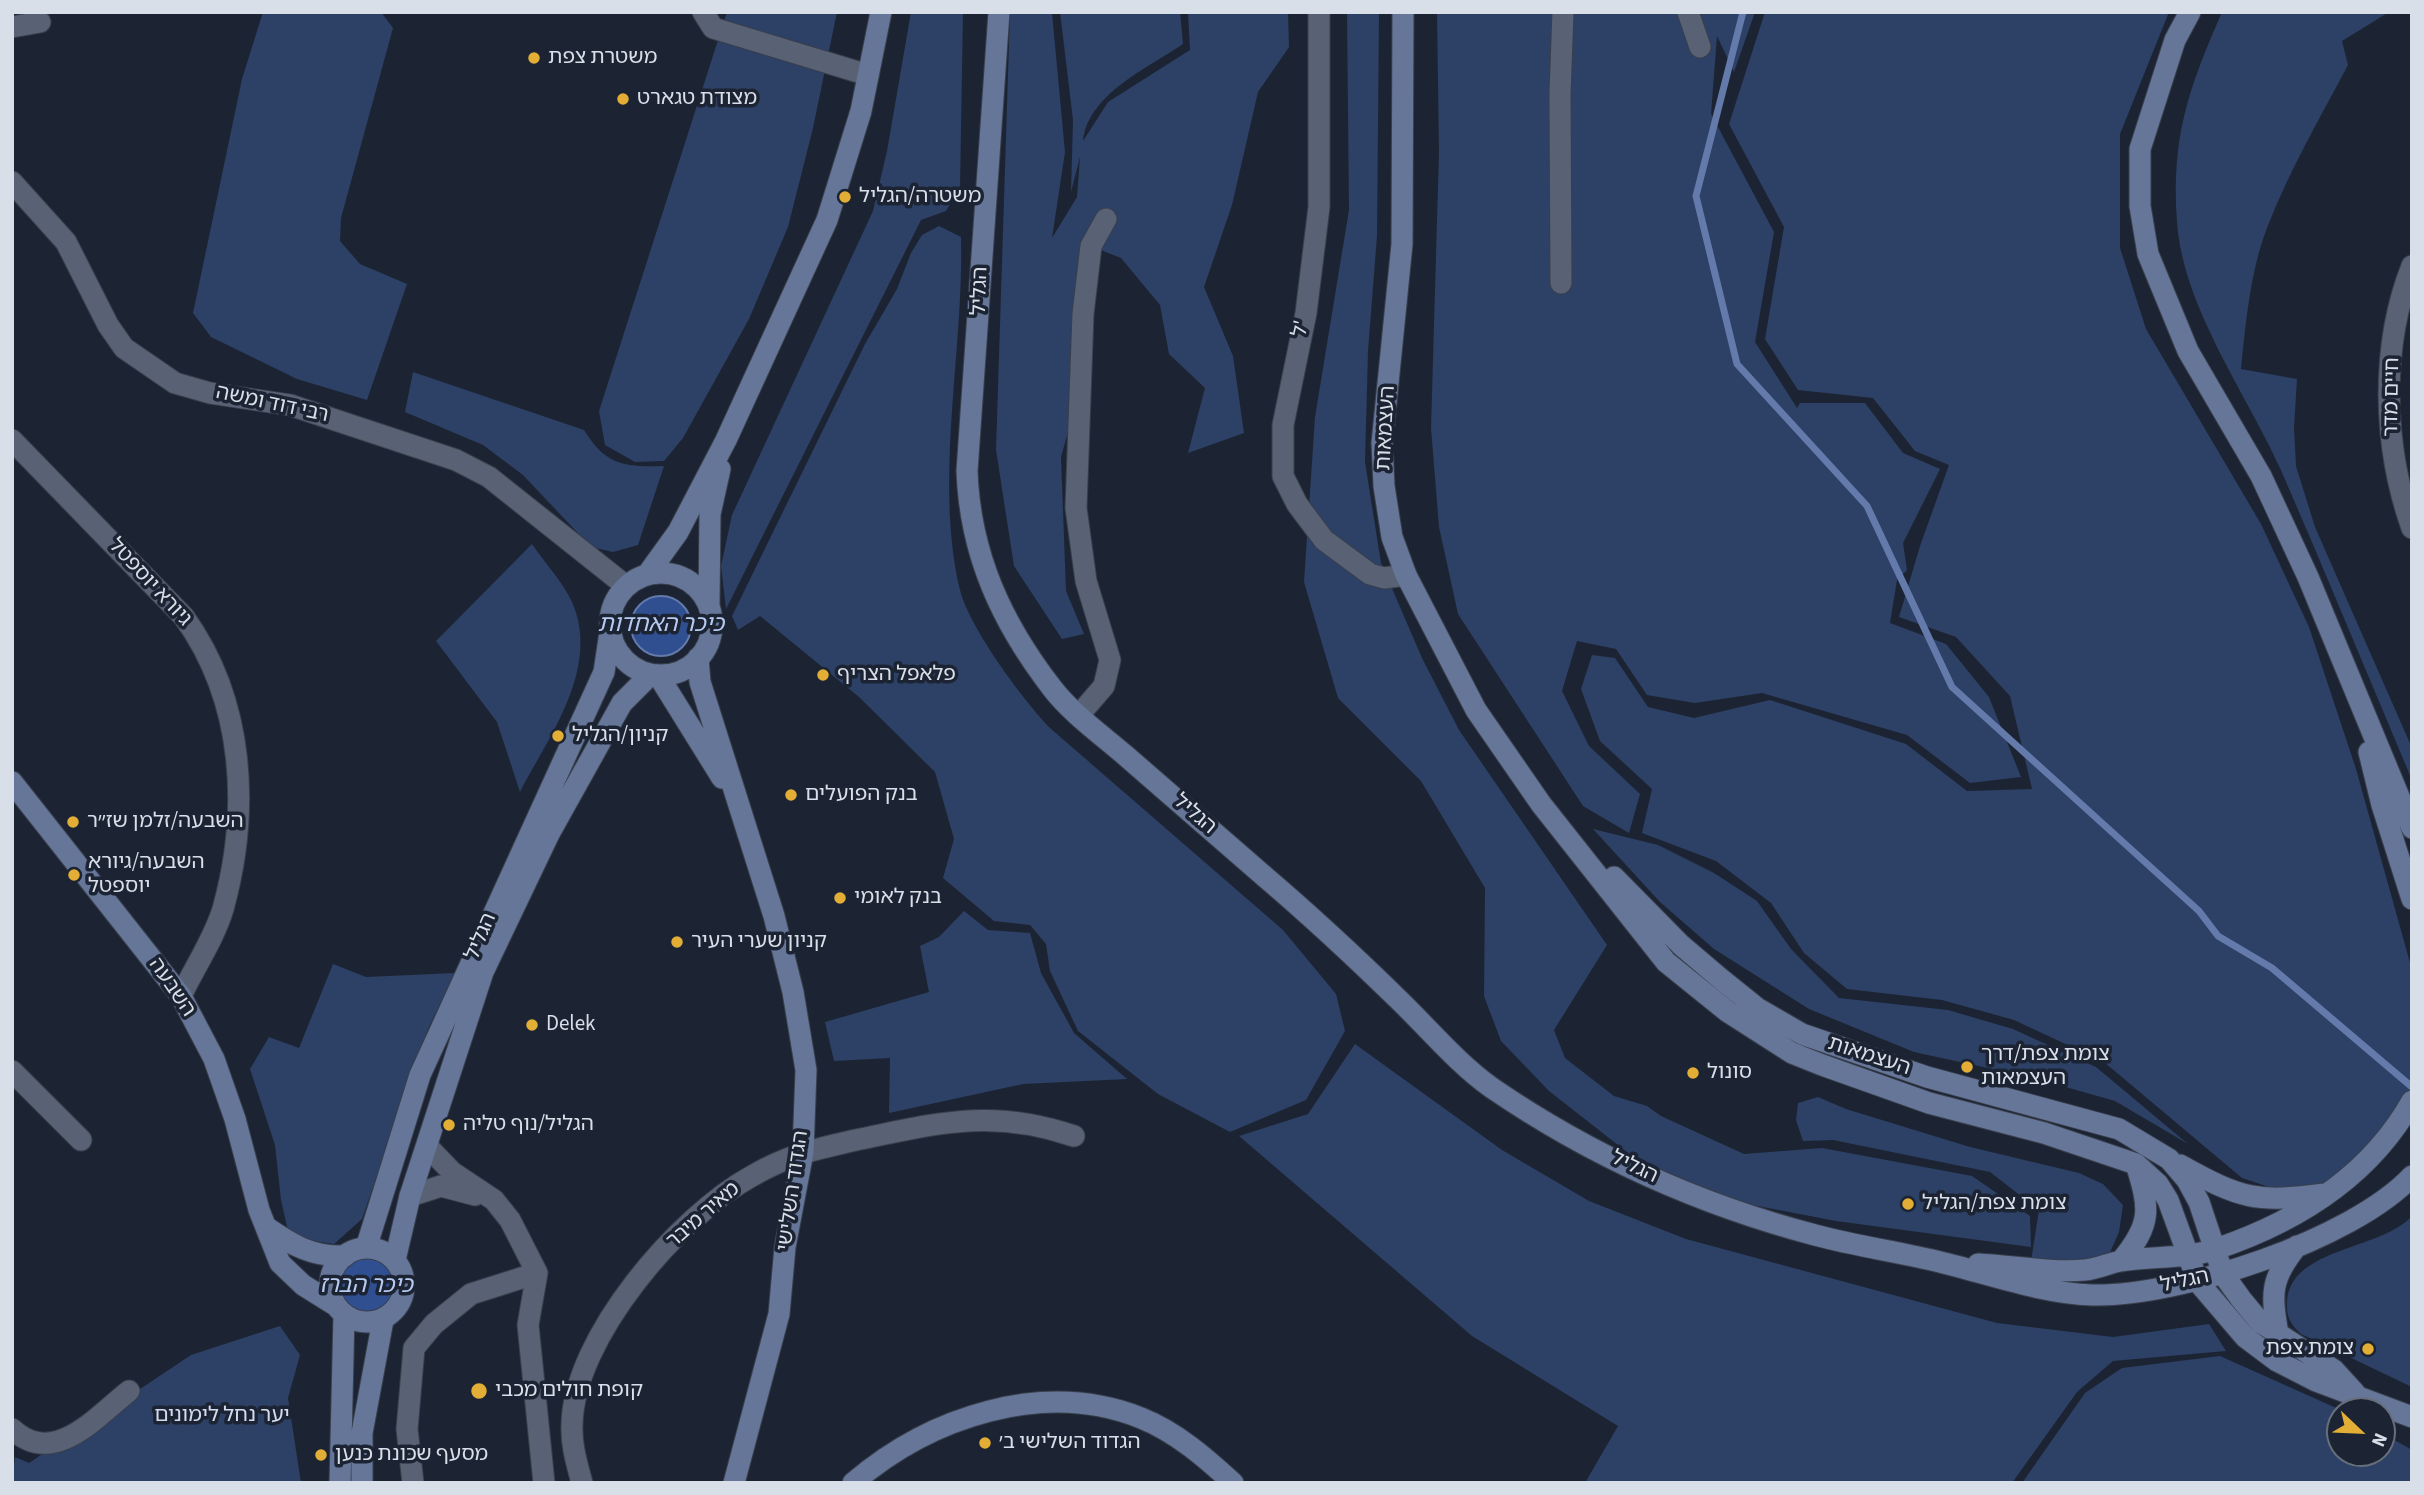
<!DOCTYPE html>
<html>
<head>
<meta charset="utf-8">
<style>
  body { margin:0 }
  #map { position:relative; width:2424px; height:1495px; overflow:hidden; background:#1c2433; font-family:"Source Sans 3",sans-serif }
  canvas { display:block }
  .frame { position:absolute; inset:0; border:14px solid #d9dfe9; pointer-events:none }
  .north { position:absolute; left:2326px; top:1397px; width:70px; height:70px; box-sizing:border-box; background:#1c2433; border:2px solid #686f7c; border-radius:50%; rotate:113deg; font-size:19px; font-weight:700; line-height:28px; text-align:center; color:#d9dfe9 }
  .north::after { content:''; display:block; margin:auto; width:24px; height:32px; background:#e3ae35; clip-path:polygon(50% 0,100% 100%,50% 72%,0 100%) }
</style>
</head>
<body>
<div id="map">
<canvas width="2424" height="1495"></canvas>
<div class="frame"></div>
<div class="north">N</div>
</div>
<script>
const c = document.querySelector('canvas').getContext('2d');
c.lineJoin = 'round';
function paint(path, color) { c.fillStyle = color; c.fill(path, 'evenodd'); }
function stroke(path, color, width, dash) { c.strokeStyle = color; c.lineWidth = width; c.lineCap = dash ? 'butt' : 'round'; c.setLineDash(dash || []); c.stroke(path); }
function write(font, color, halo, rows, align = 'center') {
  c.font = font + ' "Source Sans 3","Noto Sans Hebrew",sans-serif'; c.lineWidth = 7; c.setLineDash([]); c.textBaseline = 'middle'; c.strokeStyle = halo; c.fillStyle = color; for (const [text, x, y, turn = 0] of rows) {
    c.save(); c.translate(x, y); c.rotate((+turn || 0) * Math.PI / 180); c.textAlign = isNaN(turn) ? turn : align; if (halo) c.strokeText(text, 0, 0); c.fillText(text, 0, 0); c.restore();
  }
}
const green = new Path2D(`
  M263,12H381L393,28L341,218L340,241L360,264L407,284L367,400L297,379L211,337L193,313L242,79Z
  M727,12H837L813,128L788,227L749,319L683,438L664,461L635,462L605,445L599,411Z
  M911,12H963L960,188L946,211L921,220L726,609L721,566L732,515L873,211L887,151Z
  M1010,12L1052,13L1065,152L1052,238L1077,197L1080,157L1071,192L1073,120L1060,12H1180L1183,44C1148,68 1088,94 1083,141L1108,102L1190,50L1188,12H1288L1289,47L1258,92L1232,205L1204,287L1233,356L1244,433L1188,453L1205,388L1169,354L1160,305L1121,258L1098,249L1075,407L1061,457L1066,591L1084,634L1062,639L1014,566L996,450Z
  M1347,12H1379L1377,236L1368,351L1365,462L1381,563L1422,658L1459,730L1607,945L1554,1030L1565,1058L1614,1096L1647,1106L1661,1116L1744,1154L1822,1148L1972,1176L2030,1216L2031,1247L1836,1221L1742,1203L1637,1160L1549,1091L1501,1041L1484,996L1485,888L1421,781L1338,698L1304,582L1315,417L1349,210Z
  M1437,12H1755L1734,72L1717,36L1711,114L1774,232L1755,342L1797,408L1800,403H1865L1903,453L1940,469L1903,543L1907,570L1897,580L1890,623L1946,644L1989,697L2021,777L1970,783L1907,735L1762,693L1695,703L1647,695L1616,649L1577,641L1562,691L1589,746L1640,794L1629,833L1583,806L1458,614L1439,527L1431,428L1439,152Z
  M1765,12H2169L2120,134V248L2146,329L2261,524L2309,627L2356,769L2412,970V1081L2404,1108L2325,1187L2287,1193L2242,1178L2104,1062L2014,1020L1942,1000L1847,989L1804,953L1771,903L1716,861L1642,833L1652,789L1600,741L1581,689L1592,655L1615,658L1648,707L1694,718L1770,700L1906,744L1967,791L2032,789L2010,696L1956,637L1899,617L1920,546L1949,465L1915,451L1873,398L1798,390L1765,339L1784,227L1729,124Z
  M2222,12H2389L2342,41L2348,65C2320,118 2289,171 2267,228C2250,273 2246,321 2241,369L2297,379L2294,428L2296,466L2315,527L2412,748V780C2368,676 2325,571 2280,468C2246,393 2182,305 2177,221C2171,136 2189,88 2222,12Z
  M939,226L961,237C964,352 934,478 960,590C969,627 1023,700 1050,728L1283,930L1336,994L1345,1031L1306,1100L1230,1132L1158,1094L1078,1031L1050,971L1046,944L1030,925L994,921L943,878L954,839L935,772L859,697L760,616L738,630L732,616L865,344L897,289L911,253L922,235Z
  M413,372L584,430C606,466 625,467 664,466L638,545L613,552L591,547L523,475L483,445L405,412Z
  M532,544C544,562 563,582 572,602C601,668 549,736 520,792L497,722L436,641Z
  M1593,829L1658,845L1714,873L1757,901L1791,949L1839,998L1948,1010L2013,1029L2096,1067L2188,1144L2115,1101L2034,1078L1914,1052L1809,1009L1714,949L1660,902Z
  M964,911L988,930L1030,933L1041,973L1074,1033L1127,1079L1023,1084L889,1113L890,1058L834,1061L825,1022L929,992L920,946L939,937Z
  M333,964L366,977L455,973L428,1029L362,1219L334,1244L314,1241L288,1231L281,1200L275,1145L250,1069L269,1037L299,1048Z
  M1355,1044L1502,1150L1589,1201L1686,1239L1997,1323L2113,1337L2209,1324L2226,1351L2113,1361L2077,1392L2012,1483H1585L1618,1426L1472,1336L1239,1136L1308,1114Z
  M1818,1097L1846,1109L1970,1147L2079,1173L2103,1184L2123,1205L2119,1232L2108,1257L2072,1266L2031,1261L2039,1210L1990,1172L1833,1140L1803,1141L1796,1120L1798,1103Z
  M2412,1216V1387L2301,1334C2290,1324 2286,1316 2287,1301C2292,1247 2379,1251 2412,1216Z
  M280,1326L300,1355L288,1398L301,1483H12L15,1457L29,1463L191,1355Z
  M2220,1356L2343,1411H2340V1453H2382V1433L2412,1450V1483H2022L2085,1393L2122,1368Z`);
const water = new Path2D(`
  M631 626a30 30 0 1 1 60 0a30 30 0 1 1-60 0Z
  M336 1287a30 30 0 1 1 60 0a30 30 0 1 1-60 0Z`);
const stream = new Path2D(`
  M1743,12L1696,196L1737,364L1867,506L1952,687L2199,911L2218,936L2272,968L2412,1087`);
const street = new Path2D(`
  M703,12L713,28L868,75
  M1319,12V207L1306,313L1283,425V476L1297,504L1324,540L1370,574L1384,578L1406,575
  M1688,12L1700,47
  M12,27L40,22
  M12,182L66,242L108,325L124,348L175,383L210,393L290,405L456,460L489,477L626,586
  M2412,266C2380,347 2383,446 2412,528
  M1561,283L1560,94L1563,12
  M12,440L184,617C245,702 250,811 223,909C214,939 194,968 181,996
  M1079,715L1104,686L1110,660L1086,581L1076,508L1083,314L1091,246L1106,219
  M12,1071L81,1140
  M427,1146L452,1172L494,1200L510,1220L537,1273L528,1325L544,1483
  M410,1196L441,1186L475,1195
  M12,1429C54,1468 96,1417 129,1391
  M413,1483L407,1429L414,1348L434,1324L471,1294L537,1273
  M582,1483C577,1464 571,1445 572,1425C573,1338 679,1216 752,1176C788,1155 817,1149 856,1140C938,1123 992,1108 1074,1136`);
const secondary = new Path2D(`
  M999,12L967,471C970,555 1002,623 1052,688C1072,714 1102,735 1126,756C1172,796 1218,836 1264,876C1311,916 1355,957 1399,1000C1429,1029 1458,1064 1492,1088C1590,1155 1701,1205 1815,1235C1856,1246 1899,1252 1940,1262C1990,1274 2040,1293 2092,1295C2179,1297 2352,1240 2412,1176
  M1403,12L1402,244L1382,443L1384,486L1392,537L1406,575L1476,710L1541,804L1666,962L1728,1012L1792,1053L1822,1065L1929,1103L2044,1133L2136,1164L2158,1184L2168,1200L2198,1282L2245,1337L2277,1361L2316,1381L2412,1417
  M2190,12L2175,40L2140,149V206L2148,254L2188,351L2261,476L2308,577L2412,828
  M610 624a51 51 0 1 1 102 0a51 51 0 1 1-102 0Z
  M647,575L678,532L726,440L827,220L861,111L881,12
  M709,604L710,514L720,469
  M698,658L700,682L774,916L793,992L806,1070L803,1152L785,1247L779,1314L734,1483
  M658,675L722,778
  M2369,752L2382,805L2412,899
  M12,782L181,996L214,1059L235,1119L259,1210L280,1263L303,1285L335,1305
  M1614,877L1681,945L1721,979L1757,1008L1802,1034L1927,1077L2119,1129L2169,1159L2187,1180L2199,1202L2223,1274L2241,1299L2260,1322L2334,1370L2355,1393
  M2180,1165C2241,1199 2256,1203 2325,1194
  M266,1227C292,1245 312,1257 345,1256
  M330 1285a37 37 0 1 1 74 0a37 37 0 1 1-74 0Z
  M366,1248L420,1075L604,672L610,632
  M395,1260L410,1196L483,972L549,834L622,703L651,674
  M2121,1261C2152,1224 2150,1209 2136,1164
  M1978,1264C2013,1266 2051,1273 2085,1270C2097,1269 2109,1263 2121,1261C2153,1256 2186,1259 2216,1249C2296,1222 2370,1176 2412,1101
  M2278,1334C2271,1294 2270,1279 2297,1246
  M340,1483L344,1315
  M362,1483V1433L383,1320
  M853,1483C930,1417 1043,1379 1141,1418C1176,1432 1206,1458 1233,1483`);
const markers = [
  [534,58,7,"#e3ae35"],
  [623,99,7,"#e3ae35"],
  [845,197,7,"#e3ae35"],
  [823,675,7,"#e3ae35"],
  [558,736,7,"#e3ae35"],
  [791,795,7,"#e3ae35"],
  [73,822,7,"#e3ae35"],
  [74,875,7,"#e3ae35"],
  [840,898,7,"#e3ae35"],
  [677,942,7,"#e3ae35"],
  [532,1025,7,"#e3ae35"],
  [1967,1067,7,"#e3ae35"],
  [1693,1073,7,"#e3ae35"],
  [449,1125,7,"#e3ae35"],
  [1908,1204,7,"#e3ae35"],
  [2368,1349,7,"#e3ae35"],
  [479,1391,9,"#e3ae35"],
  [985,1443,7,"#e3ae35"],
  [321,1455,7,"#e3ae35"]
];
const poiNames = [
  ["משטרת צפת",548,58],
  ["מצודת טגארט",637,99],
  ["משטרה/הגליל",859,197],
  ["פלאפל הצריף",837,675],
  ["קניון/הגליל",572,736],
  ["בנק הפועלים",805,795],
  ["השבעה/זלמן שז״ר",87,822],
  ["השבעה/גיורא",88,863],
  ["יוספטל",88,887],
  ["בנק לאומי",854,898],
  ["קניון שערי העיר",691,942],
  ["Delek",546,1025],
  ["צומת צפת/דרך",1981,1055],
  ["העצמאות",1981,1079],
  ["סונול",1707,1073],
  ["הגליל/נוף טליה",463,1125],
  ["צומת צפת/הגליל",1922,1204],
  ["צומת צפת",2354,1349,"right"],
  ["קופת חולים מכבי",495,1391],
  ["הגדוד השלישי ב׳",999,1443],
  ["מסעף שכונת כנען",335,1455]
];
const streetNames = [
  ["הגליל",981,291,-88],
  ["ל'",1302,329,-77],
  ["חיים מדר",2393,397,-89],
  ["רבי דוד ומשה",272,405,12],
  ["העצמאות",1387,428,-87],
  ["גיורא יוספטל",149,583,47],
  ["הגליל",1194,815,41],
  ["הגליל",482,937,-67],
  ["השבעה",171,988,56],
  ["העצמאות",1869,1057,18],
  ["הגליל",1634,1168,25],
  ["הגדוד השלישי",794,1191,-82],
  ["מאיר מיבר",704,1216,-41],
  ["הגליל",2185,1282,-12]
];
const parkNames = [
  ["יער נחל לימונים",222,1416]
];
const waterNames = [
  ["כיכר האחדות",661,626],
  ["כיכר הברז",366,1287]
];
paint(green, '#2d4065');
paint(water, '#304f90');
stroke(water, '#637aab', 2);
stroke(stream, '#637aab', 7);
stroke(street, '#393f4c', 23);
stroke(secondary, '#393f4c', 23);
stroke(street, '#596274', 21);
stroke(secondary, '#657699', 21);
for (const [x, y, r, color] of markers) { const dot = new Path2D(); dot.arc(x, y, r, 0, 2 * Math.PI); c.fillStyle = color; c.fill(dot); stroke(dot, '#1c2433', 2.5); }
write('21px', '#d9dfe9', '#1c2433', poiNames, 'left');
write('21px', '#d9dfe9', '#1c2433', streetNames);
write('21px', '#d2dcef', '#1c2433', parkNames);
write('italic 23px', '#b7cbf1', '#1c2433', waterNames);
</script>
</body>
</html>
